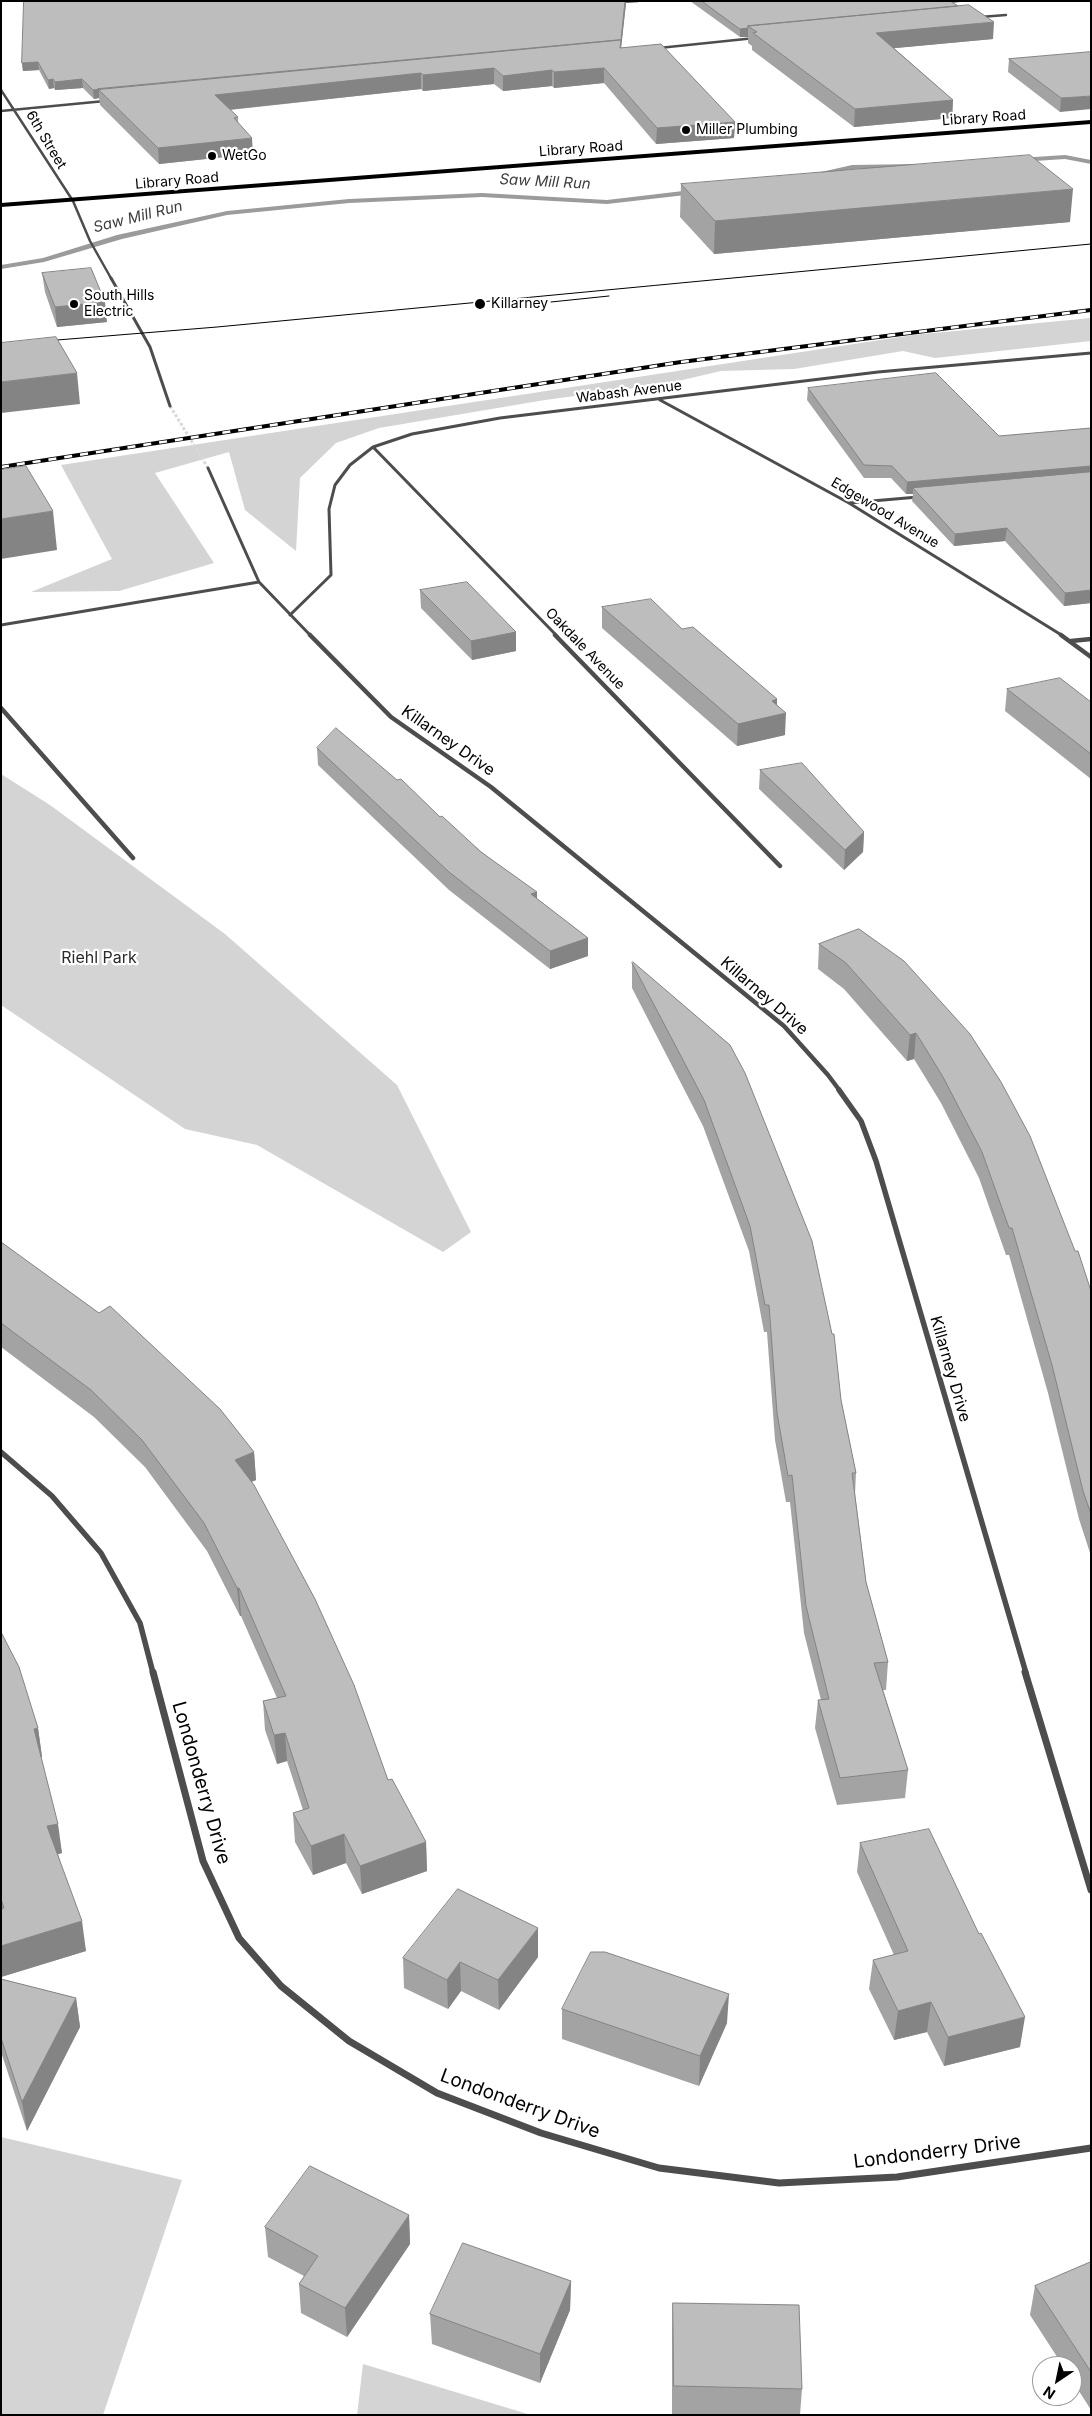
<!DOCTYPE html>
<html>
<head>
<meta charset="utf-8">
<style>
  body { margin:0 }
  #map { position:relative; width:1092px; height:2416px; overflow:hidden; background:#fff; font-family:Inter,sans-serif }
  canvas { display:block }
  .frame { position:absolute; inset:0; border:2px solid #000; pointer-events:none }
  .north { position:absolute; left:1032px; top:2356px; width:50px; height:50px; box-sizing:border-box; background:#fff; border:1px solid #999; border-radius:50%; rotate:214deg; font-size:14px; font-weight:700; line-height:20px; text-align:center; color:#000 }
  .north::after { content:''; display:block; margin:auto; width:18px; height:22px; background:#000; clip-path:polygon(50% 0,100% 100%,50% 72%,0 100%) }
</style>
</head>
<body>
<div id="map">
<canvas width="1092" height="2416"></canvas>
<div class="frame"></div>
<div class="north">N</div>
</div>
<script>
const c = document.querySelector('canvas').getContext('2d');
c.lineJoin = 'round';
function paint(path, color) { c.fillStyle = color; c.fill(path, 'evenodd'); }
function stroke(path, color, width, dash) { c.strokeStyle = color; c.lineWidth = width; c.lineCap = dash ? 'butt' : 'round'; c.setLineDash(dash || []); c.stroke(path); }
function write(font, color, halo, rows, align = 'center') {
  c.font = font + ' Inter,sans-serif'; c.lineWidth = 4.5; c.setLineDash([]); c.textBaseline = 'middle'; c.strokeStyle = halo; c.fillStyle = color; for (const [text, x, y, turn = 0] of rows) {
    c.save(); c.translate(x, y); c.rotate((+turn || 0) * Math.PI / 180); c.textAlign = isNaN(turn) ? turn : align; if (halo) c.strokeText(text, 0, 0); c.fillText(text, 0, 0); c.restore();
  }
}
const green = new Path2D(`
  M1091,318V341L935,358L903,351L794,369L721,371L665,384L545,400L379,428L336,443L300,478L296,551L245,510L229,452L155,473L214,563L119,591L31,592L112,559L61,465L913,335Z
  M1,774L50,805L225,934L397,1085L471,1232L443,1252L257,1145L185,1129L1,1005Z
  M1,2137L182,2180L103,2415H1Z
  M363,2364L531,2415H357Z`);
const stream = new Path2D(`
  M1065,155L1091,160V164L1065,159L1019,162L1015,160L1019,158Z
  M915,164L919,166L918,168L852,169L812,177L808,175L852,165Z
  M700,189H703V193L607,204L482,197L349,203L227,215L122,239L44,262L1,269V265L43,258L117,235L227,211L349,199L482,193L607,200Z`);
const streetTunnel = new Path2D(`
  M170,406L208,468`);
const streetFar4 = new Path2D(`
  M620,2L638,1
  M980,17L1006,15
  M659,48L755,38
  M1,90L73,201L90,241L112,280
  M1,111L105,101`);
const streetFar3 = new Path2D(`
  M111,278L150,347L170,406
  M660,400L849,503L1063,636
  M373,447L557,636
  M208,468L259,582L311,636
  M849,503L918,497
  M290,615L331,575L329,509L335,485L350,465L373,447L412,434L500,418L878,372L1091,353
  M1,625L259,582`);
const streetFar2 = new Path2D(`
  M310,635L391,717L491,787L784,1026L828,1075L840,1091
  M555,635L780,866
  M1061,635L1091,657
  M1071,641L1091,639
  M1,708L133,858`);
const streetFar1 = new Path2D(`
  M839,1090L861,1121L876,1161L1026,1673
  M1,1452L52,1496L101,1553L140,1623L153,1673`);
const street = new Path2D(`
  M153,1672L203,1861L239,1938L281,1986L349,2041L437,2093L541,2133L659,2168L779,2183L897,2177L1091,2148
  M1025,1672L1091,1890`);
const primary = new Path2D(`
  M1091,120V124L1,207V203Z`);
const tram = new Path2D(`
  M551,302L609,296
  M45,341L217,327L1091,244`);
const rail = new Path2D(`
  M1,467L681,362L1091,310`);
const wall = new Path2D(`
  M24,1H626L621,47L735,122L734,138L656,144L604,83L554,88L552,86L503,91L494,84L423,91L421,89L230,110L238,117V122L253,154L159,164L100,105L99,98L94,99L83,88L55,90L54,88L49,89L39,70L23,71L22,63Z
  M690,1H967L953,3L993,39L894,48L953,100L952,118L854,127L752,50V46L748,43V37H740Z
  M1091,52L1060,112L1008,72L1009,59Z
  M681,184L1070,222L714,254L680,217Z
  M42,273L107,322L57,327L45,292Z
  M808,388L999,436L1091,428V603L1064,606L1005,541L954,546L912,501L913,494H906L891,478H864L807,400Z
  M420,590L516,632V651L472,660L421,608Z
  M602,607L777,699V705L785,735L737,746L602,628Z
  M1007,689L1091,702V779L1005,711Z
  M317,748L397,780L537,899L588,938V956L550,969L449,890L318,765Z
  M760,770L864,832L863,852L844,870L759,789Z
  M859,929L1091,1291V1556L1079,1519L1048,1393L1009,1255H1006L979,1178L941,1103L914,1059L907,1061L844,989L818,969L819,944Z
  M632,963L730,1045L841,1400L856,1473L855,1494L866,1582L888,1662L886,1690H883L908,1770L905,1798L837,1805L815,1728L818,1700H821L804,1633L790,1502H786L775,1440L767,1332H764L749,1251L703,1126L632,988Z
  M1,1242L254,1452L256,1480L251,1482L388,1780L426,1842L427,1871L362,1894L346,1863L313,1875L295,1842L293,1813L303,1810L287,1761L277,1764L265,1730L263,1701L277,1698L241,1616H240L207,1551L145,1467L94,1417L1,1347Z
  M1,1632L38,1728L42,1757H41L62,1853L58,1854L86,1951L1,1977Z
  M860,1843L1020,2047L944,2066L927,2032L894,2040L869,1989L873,1960L894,1955L857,1872Z
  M538,1957L499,2010L461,1991L448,2009L404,1988L403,1958Z
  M1,1979L76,1998L80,2027L27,2131L1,2052Z
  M562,2009L727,2023L699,2086L562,2039Z
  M409,2215L410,2244L347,2337L301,2313L299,2284L304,2276L268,2257L265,2227Z
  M1091,2262V2410L1072,2380V2366H1063L1030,2315L1035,2286Z
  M571,2281L570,2310L540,2383L432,2344L430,2314Z
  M673,2303L802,2389L800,2415H672V2332Z`);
const shadedWall = new Path2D(`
  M625,1L626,4L621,49H620Z
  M942,1H967L942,4Z
  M994,22L993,39L875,50L876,33Z
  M748,28V37H740V29Z
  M38,62L39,70L23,71L22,63Z
  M494,68V84L423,91V75Z
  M604,68V83L554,88V72Z
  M552,70V86L503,91V76Z
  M421,73V89L216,111L215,95Z
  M53,79L54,88L49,89L48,80Z
  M82,79L83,88L55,90V82Z
  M93,90H99V98L94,99Z
  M1091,96V109L1060,112L1061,98Z
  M953,100L952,118L854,127L855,109Z
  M735,122L734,138L656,144L657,128Z
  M252,138L253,154L159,164L158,148Z
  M1073,189L1070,222L714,254L715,221Z
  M105,302L107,322L57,327L55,307Z
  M77,373L80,404L1,413V382Z
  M1091,466V478L913,488V494H906L907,482Z
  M53,511L57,550L1,559V519Z
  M1007,528L1005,541L954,546L955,534Z
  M1091,590V603L1064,606L1065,593Z
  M516,632V651L472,660L471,641Z
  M777,699V715L786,713L785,735L737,746L738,724L772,701Z
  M864,832L863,852L844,870L845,850Z
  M537,892V909L531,894Z
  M588,938V956L550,969V951Z
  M916,1033L914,1059L907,1061L910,1035Z
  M254,1452L256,1480L237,1488L235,1460Z
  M237,1588H239L241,1616H240Z
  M38,1728L42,1757L39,1758L34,1729Z
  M285,1733L287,1761L277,1764L274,1735Z
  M58,1824L62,1853L52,1856L47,1826Z
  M344,1834L346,1863L313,1875L311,1846Z
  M426,1842L427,1871L362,1894L360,1866Z
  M82,1921L86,1951L1,1977V1946Z
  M538,1928V1957L499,2010L498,1980Z
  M460,1962L461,1991L448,2009L447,1980Z
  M729,1994L727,2023L699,2086L700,2056Z
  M76,1998L80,2027L27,2131L22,2102Z
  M931,2002L927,2032L894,2040L898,2011Z
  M1025,2017L1020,2047L944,2066L948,2037Z
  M409,2215L410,2244L347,2337L345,2308Z
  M571,2281L570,2310L540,2383V2354Z`);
const building = new Path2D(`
  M24,1H625L621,40L93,90L82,79L55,82L53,79L48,80L38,62L22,63Z
  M702,1H950L958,6L748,26V28L740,29Z
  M969,5L994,22L876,33L953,100L855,109L753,33L757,32L748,26Z
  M621,40L620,48L661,44L735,122L657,128L604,68L554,72L552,70L503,76L494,68L423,75L421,73L215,95L238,117L234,118L252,138L158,148L98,89Z
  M1091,52V96L1061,98L1009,59Z
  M1030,155L1073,189L715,221L681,184Z
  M91,268L105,302L55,307L42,273Z
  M56,337L77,373L1,382V343Z
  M936,373L999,436L1091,428V466L907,482L892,466L864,465L808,388Z
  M26,466L53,511L1,519V470Z
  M1091,472V590L1065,593L1007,528L955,534L913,488Z
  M467,582L516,632L471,641L420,590Z
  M651,599L682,629L693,627L777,699L772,701L786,713L738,724L602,607Z
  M1060,678L1091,702V754L1007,689Z
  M336,728L397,780L401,779L440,817L442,816L481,852L537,892L531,894L588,938L550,951L449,872L317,748Z
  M802,763L864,832L845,850L760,770Z
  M859,929L904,961L970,1034L1001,1082L1030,1136L1075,1251H1078L1091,1291V1514L1083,1491L1052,1365L1012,1228H1009L982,1152L943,1077L916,1033L910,1035L846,963L819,944Z
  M633,962L730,1045L745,1073L812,1241L832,1334H834L841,1400L856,1473H852L866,1582L888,1662L874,1663L908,1770L840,1778L818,1700L829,1699L806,1606L792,1475L788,1476L777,1413L769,1305H765L750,1226L704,1100L632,963Z
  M1,1242L99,1313L110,1306L220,1409L254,1452L235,1460L254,1485L315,1599L354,1685L388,1780L392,1779L426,1842L360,1866L344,1834L311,1846L293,1813L309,1808L285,1733L274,1735L263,1701L286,1696L239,1588H237L204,1523L142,1440L91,1390L1,1323Z
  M1,1632L19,1667L38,1728L34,1729L58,1824L47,1826L82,1921L1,1946V1909L4,1908L1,1899Z
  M929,1829L979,1934L981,1933L1025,2017L948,2037L931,2002L898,2011L873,1960L908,1951L860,1843Z
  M458,1889L538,1928L498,1980L460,1962L447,1980L403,1958Z
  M591,1952H605L729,1994L700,2056L562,2009Z
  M1,1979L76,1998L22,2102L1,2038Z
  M310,2166L409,2215L345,2308L299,2284L318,2256L265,2227Z
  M463,2243L571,2281L540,2354L430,2314Z
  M1091,2262V2372L1035,2286Z
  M673,2303L799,2305L802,2389L674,2386Z`);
const markers = [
  [686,130,5,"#000"],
  [212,156,5,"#000"],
  [74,304,5,"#000"],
  [480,304,6,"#000"]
];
const farStreetnames = [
  ["Library Road",984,118,-4],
  ["6th Street",46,140,59],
  ["Library Road",581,149,-4],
  ["Library Road",177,181,-5],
  ["Wabash Avenue",629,392,-7],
  ["Edgewood Avenue",885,513,31],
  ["Oakdale Avenue",585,649,46]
];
const farPoinames = [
  ["Miller Plumbing",696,130],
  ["WetGo",222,156],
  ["South Hills",84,296],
  ["Electric",84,312],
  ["Killarney",491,304]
];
const farWaternames = [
  ["Saw Mill Run",545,182,3],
  ["Saw Mill Run",138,217,-14]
];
const streetNames = [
  ["Killarney Drive",448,741,35],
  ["Killarney Drive",764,996,41],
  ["Killarney Drive",950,1369,74]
];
const parkNames = [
  ["Riehl Park",99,958]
];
const nearStreetnames = [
  ["Londonderry Drive",201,1783,74],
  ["Londonderry Drive",520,2104,20],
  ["Londonderry Drive",937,2152,-7]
];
paint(green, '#d4d4d4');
paint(stream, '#9b9b9b');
stroke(streetTunnel, '#d9d9d9', 3, [3, 2]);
stroke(streetFar4, '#4d4d4d', 2.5);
stroke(streetFar3, '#4d4d4d', 3);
stroke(streetFar2, '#4d4d4d', 4.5);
stroke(streetFar1, '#4d4d4d', 5.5);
stroke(street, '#4d4d4d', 7);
paint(primary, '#000');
stroke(tram, '#000', 1);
stroke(rail, '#000', 4);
stroke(rail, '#fff', 2.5, [8]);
paint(wall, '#a3a3a3');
paint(shadedWall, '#848484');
paint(building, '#bdbdbd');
stroke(building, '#848484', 1);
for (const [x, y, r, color] of markers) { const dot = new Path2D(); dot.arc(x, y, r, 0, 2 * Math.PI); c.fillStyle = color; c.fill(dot); stroke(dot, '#fff', 2); }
write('14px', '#000', '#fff', farStreetnames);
write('14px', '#000', '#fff', farPoinames, 'left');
write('italic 15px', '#3c3c3c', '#fff', farWaternames);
write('16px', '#000', '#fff', streetNames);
write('16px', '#2b2b2b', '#fff', parkNames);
write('19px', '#000', '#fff', nearStreetnames);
</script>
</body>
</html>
